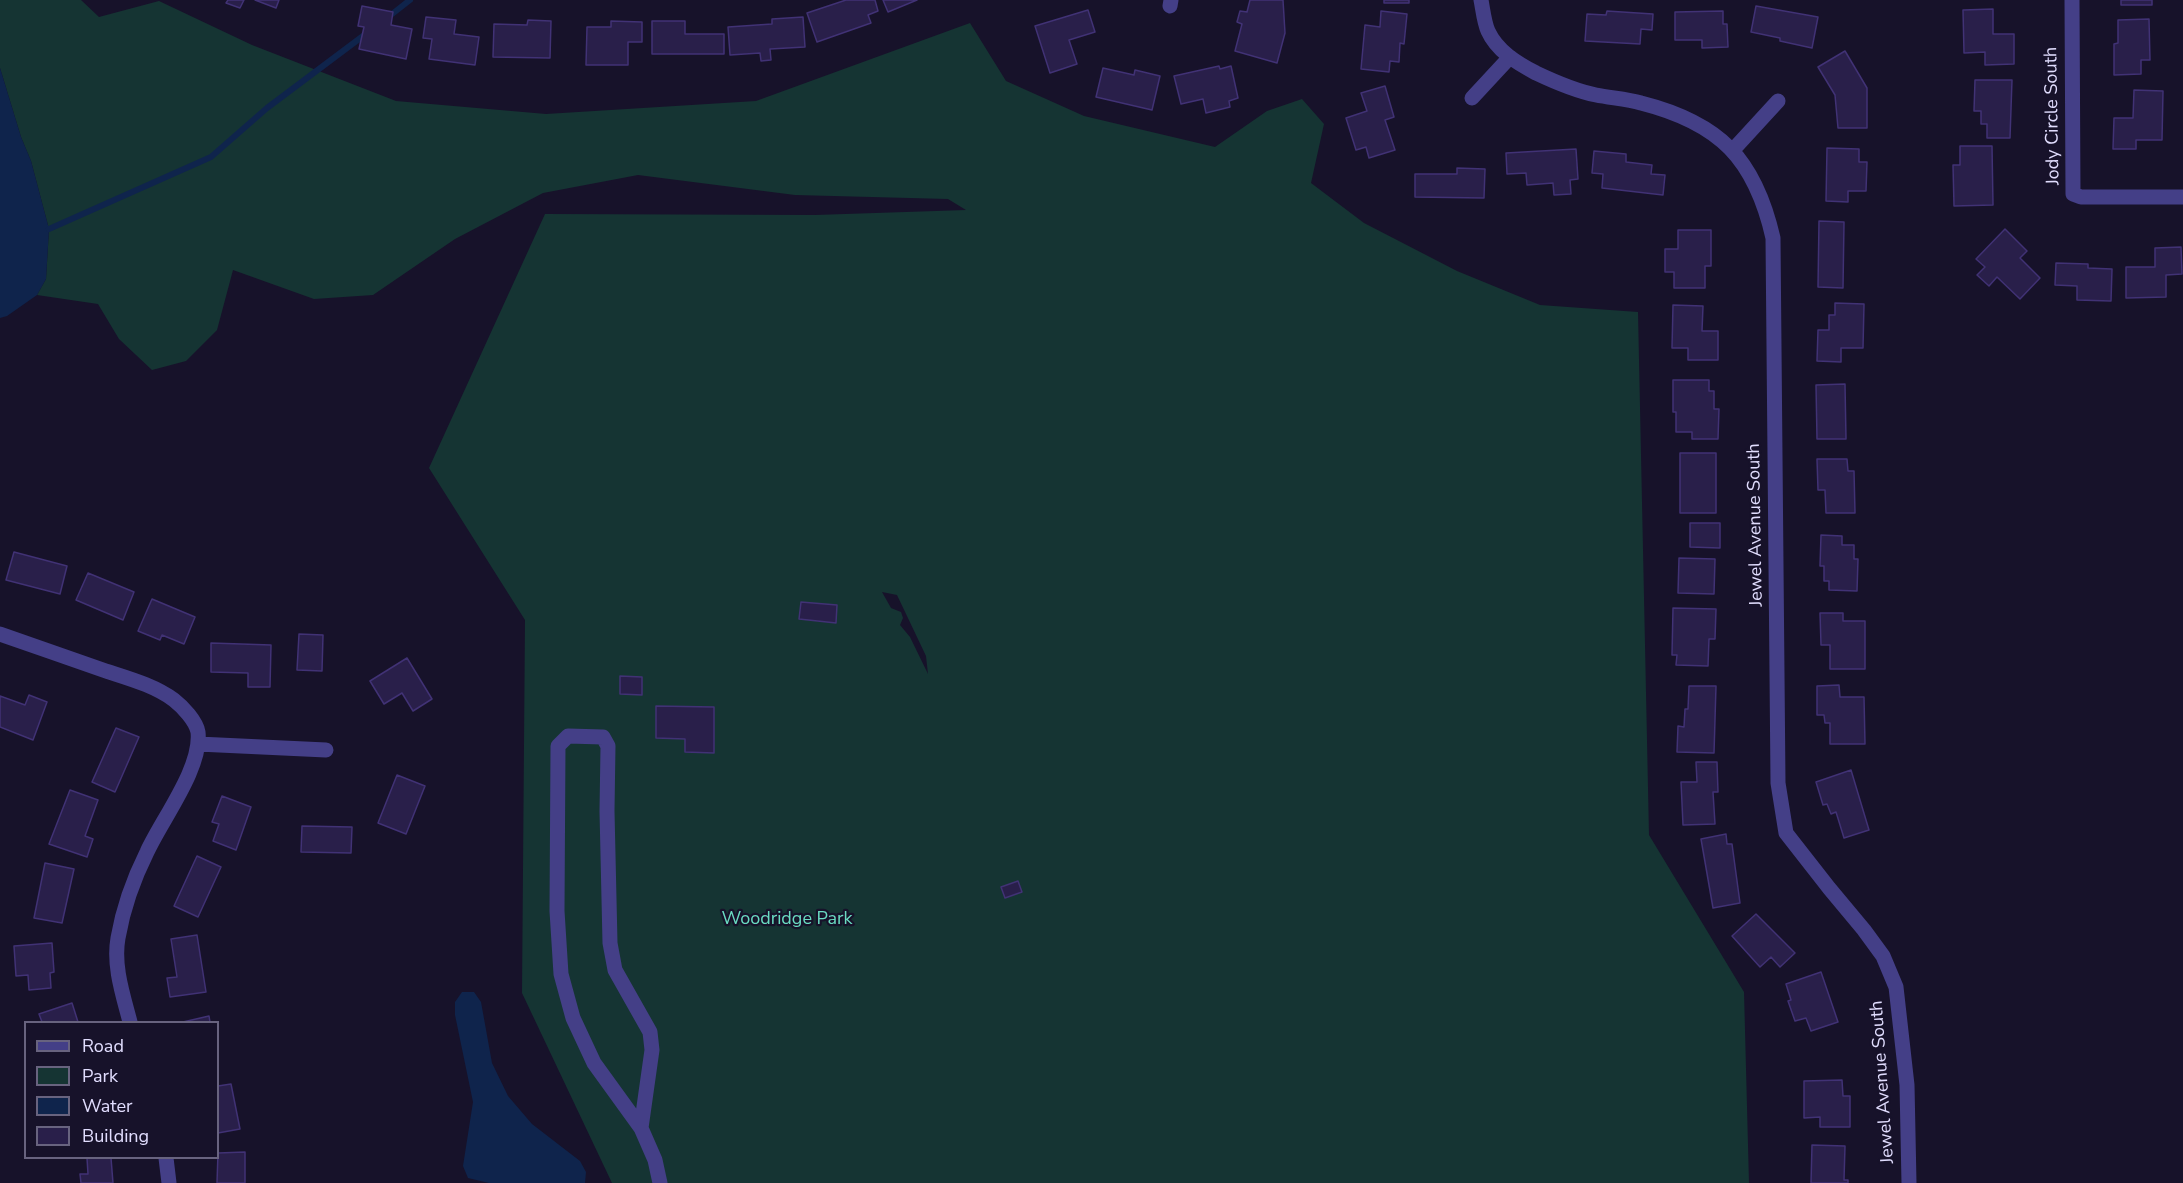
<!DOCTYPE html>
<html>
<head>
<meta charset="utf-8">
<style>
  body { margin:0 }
  #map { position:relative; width:2183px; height:1183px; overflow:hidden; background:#17122a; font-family:"Nunito Sans",sans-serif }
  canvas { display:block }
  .legend { position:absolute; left:24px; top:1021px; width:195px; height:138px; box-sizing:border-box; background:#17122a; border:2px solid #68637f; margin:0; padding:8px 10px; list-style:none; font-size:18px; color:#e1ddfe }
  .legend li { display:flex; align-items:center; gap:12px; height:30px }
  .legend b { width:30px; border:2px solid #68637f }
</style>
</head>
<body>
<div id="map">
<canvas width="2183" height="1183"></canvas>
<ul class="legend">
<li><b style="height:8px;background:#443f87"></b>Road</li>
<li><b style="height:16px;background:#153433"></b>Park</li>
<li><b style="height:16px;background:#0f244c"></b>Water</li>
<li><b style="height:16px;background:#291f4a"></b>Building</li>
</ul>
</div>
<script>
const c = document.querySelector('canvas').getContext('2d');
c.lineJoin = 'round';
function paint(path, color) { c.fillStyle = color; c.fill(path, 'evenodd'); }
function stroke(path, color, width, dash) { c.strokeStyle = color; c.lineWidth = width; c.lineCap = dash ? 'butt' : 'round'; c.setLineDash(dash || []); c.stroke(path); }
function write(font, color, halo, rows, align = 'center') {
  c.font = font + ' "Nunito Sans",sans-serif'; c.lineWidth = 4.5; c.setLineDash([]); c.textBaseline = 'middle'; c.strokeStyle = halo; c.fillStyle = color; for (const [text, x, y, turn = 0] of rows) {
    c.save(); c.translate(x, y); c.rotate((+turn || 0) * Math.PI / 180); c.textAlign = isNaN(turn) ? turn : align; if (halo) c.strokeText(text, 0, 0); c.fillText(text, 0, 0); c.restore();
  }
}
const green = new Path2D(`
  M0,0H81L99,17L159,1L252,45L396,101L546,114L756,101L970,23L1006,81L1084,116L1215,147L1267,111L1302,99L1324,124L1311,183L1364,223L1457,271L1540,305L1638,312L1649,835L1744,992L1749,1183H612L522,993L525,620L429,468L545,214L815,215L966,210L948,199L795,195L638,175L543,193L455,239L373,295L314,299L233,270L217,330L186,361L152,370L119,339L98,304L37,295L46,279L49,229L31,161L21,137L0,68ZM882,592L897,595L926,656L928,674L910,637L900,625L903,618L901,612L891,608Z`);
const water = new Path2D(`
  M0,68L21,137L31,161L49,229L46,279L37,295L7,316L0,318Z
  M462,992H474L481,1002L492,1063L508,1096L532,1124L580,1161L586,1172L585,1183H489L468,1178L463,1166L473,1102L455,1015V1002Z`);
const stream = new Path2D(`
  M387,18L410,0
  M49,229L211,157L267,108L367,33`);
const building = new Path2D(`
  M228,0H244L240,8L226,3Z
  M255,0H279L276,8Z
  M846,0H875L878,11L868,15L871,23L817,42L807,13Z
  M883,0H917L888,12Z
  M1250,0H1283L1285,33L1277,63L1235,51L1242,24L1237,22L1240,11L1247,12Z
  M1384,0H1409V3H1384Z
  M2121,0H2152V5H2121Z
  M362,6L393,12L391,25L412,29L406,59L359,49L364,27L358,26Z
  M1756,6L1818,17L1812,48L1780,41V38L1751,32Z
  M1993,9V34H2014V64L1985,65V52L1964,53L1963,10Z
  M1088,10L1095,32L1069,40L1077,64L1050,73L1035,26Z
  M1381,11L1407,14L1404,44L1400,43L1399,62L1390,61L1389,72L1361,69L1365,25L1380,27Z
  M1607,11L1653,14L1652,30L1641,29L1640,44L1585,41L1587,14L1606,15Z
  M1723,11V24H1727L1728,47L1702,48V40H1675V12Z
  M426,17L456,20L454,34L479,37L475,65L429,59L432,39L423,38Z
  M803,17L805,47L770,49L771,60L761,61L760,53L730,55L728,27L772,24V19Z
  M2149,19L2150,60H2141V74L2114,75V44L2118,43V20Z
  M528,20L551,21L550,58L493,57L494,24L527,25Z
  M611,21L642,22V42H628V65H586L587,27H611Z
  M652,21H685V34H724V54H652Z
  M1845,51L1867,88V128H1838L1835,95L1818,67Z
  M1219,66L1220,69L1231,66L1238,98L1229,101L1230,107L1206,113L1203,99L1181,104L1174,76Z
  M1103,68L1134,75L1135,70L1160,76L1152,110L1096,97Z
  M1975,80H2012L2010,138H1987V124H1981V111H1974Z
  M1385,86L1394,117L1385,120L1395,150L1369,158L1366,147L1356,150L1346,118L1367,111L1361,93Z
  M2134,90L2163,91L2162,140H2136V149H2113L2114,118H2133Z
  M1960,146H1992L1993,205L1954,206L1953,165H1960Z
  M1827,148L1859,149V162H1867L1866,191H1848V202L1826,201Z
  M1576,149L1578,179L1570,180L1571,194L1554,195L1553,183L1527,185L1526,173L1507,174L1506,153Z
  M1594,151L1626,154V162L1652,165L1651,174L1665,175L1663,195L1602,188L1603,174L1592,173Z
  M1457,168L1485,169L1484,198L1415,197V174H1457Z
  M1819,221L1844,222L1843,288L1818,287Z
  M2005,229L2027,251L2020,258L2040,278L2020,299L1997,277L1989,286L1977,275L1985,267L1976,259Z
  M1678,230H1711V266H1705V288H1674V272H1665V249H1678Z
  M2181,247L2182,274L2166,275V297L2126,298V267H2155V248Z
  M2056,263L2088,264V268L2112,269L2111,301L2077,300V286L2055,285Z
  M1835,303L1864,304L1863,348H1841V362L1817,361L1818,330H1829V315H1835Z
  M1673,305L1703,306L1702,331H1718V360H1688V348H1672Z
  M1673,380H1709V391H1714V409H1719L1718,439H1692V432H1676V412H1673Z
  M1845,384L1846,439H1817L1816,385Z
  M1680,453H1716V513H1680Z
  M1817,459H1847L1848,471H1854L1855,513H1826L1825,490H1818Z
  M1690,523H1720V548L1690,547Z
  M1821,535L1842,536V545H1854V559H1858L1857,591L1829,590V581H1824V566H1820Z
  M14,552L67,566L60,594L6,580Z
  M1679,558L1715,559L1714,594L1678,593Z
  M88,573L134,592L123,620L76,600Z
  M152,599L195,617L184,644L162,635L160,640L138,631Z
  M801,602L837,605L836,623L799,619Z
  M1673,608L1716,609L1715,639H1709L1708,666L1676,665L1677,655H1672Z
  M1820,613H1843V621H1865V669H1830V645H1821Z
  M299,634L323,635L322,671L297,670Z
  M211,643L271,645L270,687H248V673L211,672Z
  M407,658L432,699L413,711L402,693L384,704L370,681Z
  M620,676L642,677V695L620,694Z
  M1839,685L1840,697H1864L1865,744H1830V723H1825L1824,715H1817V686Z
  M1689,686H1716L1714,753L1677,752L1678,726L1684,727L1685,709H1688Z
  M29,695L47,702L33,740L0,727V696L25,705Z
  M656,706L714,707V753L685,752V739L656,738Z
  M116,728L139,737L115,792L92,782Z
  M1696,762H1717L1718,792H1713L1715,824L1683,825L1681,782H1697Z
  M1851,770L1869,830L1844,838L1836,812L1831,814L1827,804L1823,805L1816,782Z
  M397,775L425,786L406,834L378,823Z
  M70,790L98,800L85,836L93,839L87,857L49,844Z
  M222,796L251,807L236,850L213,841L219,824L212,822Z
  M302,826L352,827L351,853L301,852Z
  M1726,834L1727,844H1732L1740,903L1713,908L1701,839Z
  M197,856L221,867L198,917L174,906Z
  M45,863L74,869L62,923L34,918Z
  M1018,881L1022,892L1005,898L1001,887Z
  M1756,914L1795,953L1780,967L1771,957L1760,967L1732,936Z
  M197,935L206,992L170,997L167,978L177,977L171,939Z
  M52,943L54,972L50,973L51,988L29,990L28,975L16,976L14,946Z
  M1821,972L1838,1022L1811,1031L1806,1018L1795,1021L1788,1001L1791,1000L1786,984Z
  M72,1003L78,1022H42L39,1014Z
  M209,1016L210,1022H183Z
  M1842,1080L1843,1096H1850V1127H1820V1117L1804,1118V1081Z
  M231,1084L240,1129L218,1133V1086Z
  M1812,1145L1845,1146L1844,1180H1848V1183H1811Z
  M245,1152V1183H217L218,1153Z
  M87,1158H111L113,1183H81L80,1174H88Z`);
const minor = new Path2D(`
  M1481,0C1483,10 1484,22 1488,31C1497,51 1517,63 1536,73C1555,82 1576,91 1596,95C1611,98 1627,99 1641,103C1720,123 1755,159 1773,238L1778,783L1786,833L1829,888L1864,930L1883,956L1896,987L1907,1085L1909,1183
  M2072,0L2073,194L2081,197H2183
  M1170,6L1171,0
  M1472,98L1510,57
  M1733,150L1778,101
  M0,634C34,646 69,658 103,670C127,678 154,685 174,700C183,707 196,721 198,732C202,768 162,819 147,852C134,878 123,909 118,938C113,966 123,995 130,1022
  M198,744L326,750
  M641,1128L652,1050L650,1032L615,970L610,943L607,811L608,746L603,737L568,736L558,746L557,911L561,974L573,1018L594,1063L641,1128L655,1160L660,1183
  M166,1158L169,1183`);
const streetNames = [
  ["Jody Circle South",2053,116,-91],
  ["Jewel Avenue South",1756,525,-91],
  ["Jewel Avenue South",1883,1082,-94]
];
const parkNames = [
  ["Woodridge Park",787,920]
];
paint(green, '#153433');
paint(water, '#0f244c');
stroke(stream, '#0f244c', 6);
paint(building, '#291f4a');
stroke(building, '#413275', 1.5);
stroke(minor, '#443f87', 15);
write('18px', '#e1ddfe', '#17122a', streetNames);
write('18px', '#6adcc2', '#17122a', parkNames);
</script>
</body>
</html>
